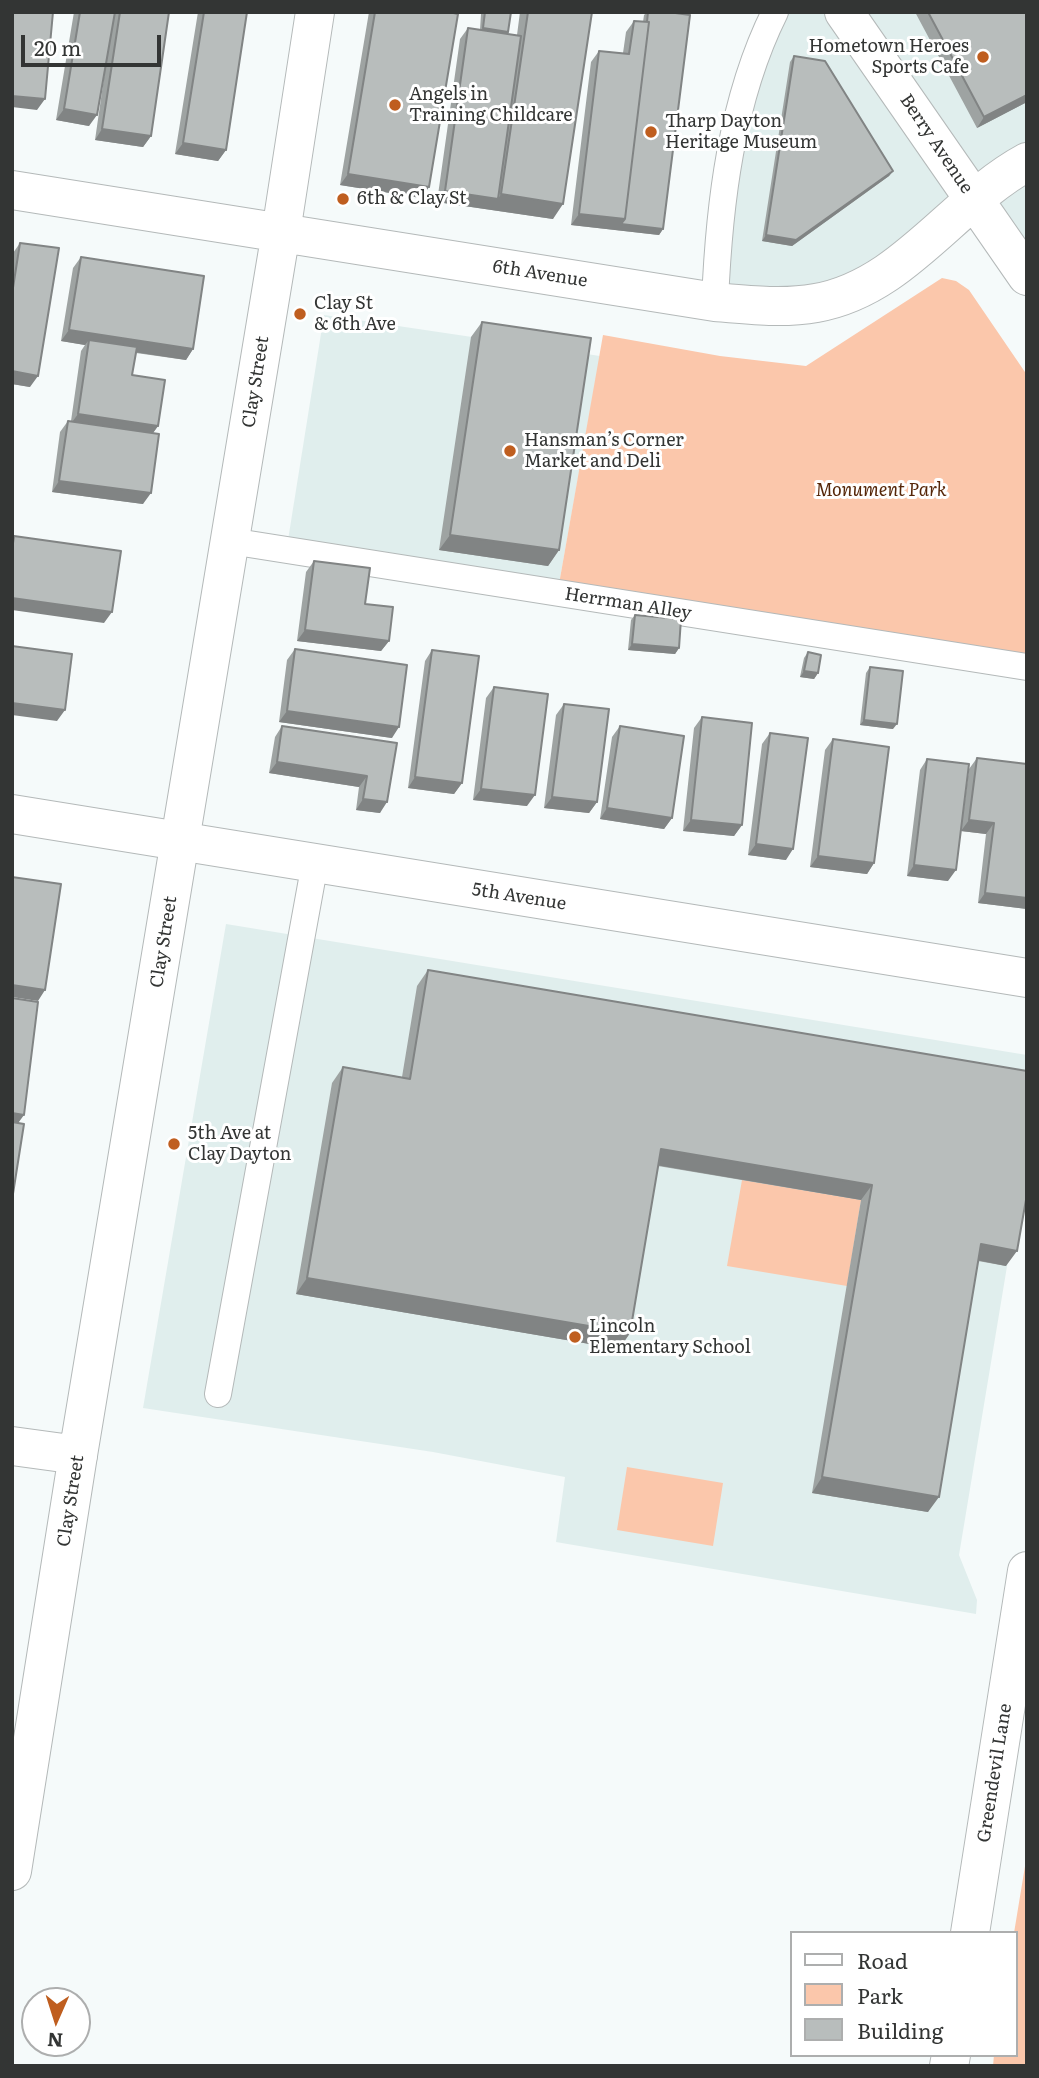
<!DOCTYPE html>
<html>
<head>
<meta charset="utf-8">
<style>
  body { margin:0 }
  #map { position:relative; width:1039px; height:2078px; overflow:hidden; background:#f5fafa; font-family:Literata,serif }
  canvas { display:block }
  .frame { position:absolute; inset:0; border:14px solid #333534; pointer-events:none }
  .legend { position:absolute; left:790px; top:1931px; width:228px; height:126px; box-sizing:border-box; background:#fff; border:2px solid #adaeae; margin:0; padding:9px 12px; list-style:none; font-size:21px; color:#333534 }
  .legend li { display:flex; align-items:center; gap:14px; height:35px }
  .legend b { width:35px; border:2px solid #adaeae }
  .north { position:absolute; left:21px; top:1987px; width:70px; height:70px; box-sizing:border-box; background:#fff; border:2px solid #adaeae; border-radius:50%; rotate:183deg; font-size:19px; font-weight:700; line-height:28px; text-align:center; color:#333534 }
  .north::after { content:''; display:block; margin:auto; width:24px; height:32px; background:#bf5e1f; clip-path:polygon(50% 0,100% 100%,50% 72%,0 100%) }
  .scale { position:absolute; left:21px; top:35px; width:140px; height:32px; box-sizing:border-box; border:4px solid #333534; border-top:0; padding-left:9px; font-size:21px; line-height:24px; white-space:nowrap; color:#333534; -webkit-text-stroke:5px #fff; paint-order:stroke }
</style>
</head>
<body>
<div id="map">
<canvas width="1039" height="2078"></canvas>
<div class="frame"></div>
<ul class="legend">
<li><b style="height:9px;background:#fff"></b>Road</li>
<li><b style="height:19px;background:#fbc7ab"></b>Park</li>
<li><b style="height:19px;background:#b8bdbc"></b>Building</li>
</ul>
<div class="north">N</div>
<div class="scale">20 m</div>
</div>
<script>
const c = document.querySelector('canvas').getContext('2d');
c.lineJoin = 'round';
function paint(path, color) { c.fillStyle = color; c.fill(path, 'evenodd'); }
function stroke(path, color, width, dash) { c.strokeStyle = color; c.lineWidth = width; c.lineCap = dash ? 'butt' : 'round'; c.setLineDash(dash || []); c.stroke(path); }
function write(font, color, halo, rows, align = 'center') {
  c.font = font + ' Literata,serif'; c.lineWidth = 6; c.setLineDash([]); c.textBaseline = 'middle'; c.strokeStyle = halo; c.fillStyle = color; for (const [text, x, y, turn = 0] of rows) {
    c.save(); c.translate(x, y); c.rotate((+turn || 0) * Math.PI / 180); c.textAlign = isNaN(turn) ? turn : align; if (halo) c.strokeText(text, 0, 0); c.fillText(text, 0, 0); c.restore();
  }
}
const built = new Path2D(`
  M775,12H1027V276L972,198L882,277L715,302L718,232Z
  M324,315L600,356L559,584L288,540Z
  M226,924L1027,1055V1146L959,1555L977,1600L976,1614L556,1542L565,1477L433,1452L143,1408Z`);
const green = new Path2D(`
  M942,278L956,281L969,290L1027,375V662L559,584L603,335L720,356L806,366Z
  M742,1180L861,1200L847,1286L727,1266Z
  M627,1467L723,1483L713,1546L617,1530Z
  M1027,1854V2066H993L994,2055H1016L1014,1933Z`);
const lane = new Path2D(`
  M715,302C719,205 731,100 775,12
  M230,541L1027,667
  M218,1394L315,863`);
const street = new Path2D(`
  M844,12L973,198
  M281,232L315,12
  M12,814L1027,978
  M12,1871L78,1455
  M970,1933L1027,1571
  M949,2066L951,2055`);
const secondary = new Path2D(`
  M12,190L715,302C748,305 783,309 816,303C903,288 953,202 1027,162
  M973,198L1027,276
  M12,1446L78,1455L281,232`);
const wall = new Path2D(`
  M74,12H169L151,136L143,147L95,140L107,57L89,126L56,120Z
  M198,12H247L226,150L218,161L175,154Z
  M369,12H449L429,187L421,198L340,185Z
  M483,12H511L508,32L506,34L517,35L520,12H592L553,219L437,202L460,39L468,28L480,30L481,14Z
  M647,12H668L663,229L659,235L571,225L591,62L599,51L623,53L626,32L634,21L643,22L644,15Z
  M915,12H1027V102L977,128Z
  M794,56L893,171L889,176L792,246L762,241L790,62Z
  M20,243L30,387L12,384V256L13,253Z
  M81,257L193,349L186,360L136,353L132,375L158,426L153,433L143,504L52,492L60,432L68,421H71L81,351L85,345L61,341L73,268Z
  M482,322L559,550L548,566L439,550L471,337Z
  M314,561L365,604L389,641L381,651L297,641L306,572Z
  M635,615L679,648L675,654L628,650L631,620Z
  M295,649L392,738L279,722L287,660Z
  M432,650L462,783L454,794L408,788L425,661Z
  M808,652L818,673L814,679L800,677L804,658Z
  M870,667L893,729L860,725L866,673Z
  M494,687L527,806L473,800L486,698Z
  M564,704L597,802L589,813L544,808L556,715Z
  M702,717L742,825L734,836L683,831L694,728Z
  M282,726L397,743L380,813L356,810L359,787L269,773L275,737Z
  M620,726L672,818L664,829L600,819L612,737Z
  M770,733L786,860L748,855L762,744Z
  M833,739L874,863L867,874L810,867L825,750Z
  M977,758L1027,764V909L978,903L986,834L961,831L969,769Z
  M927,759L948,881L907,876L920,770Z
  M428,970L1027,1071L1006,1266L978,1261L928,1512L812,1493L861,1200L658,1166L630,1333L619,1349L296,1294L332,1083L343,1067L402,1077L417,986Z`);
const shadedWall = new Path2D(`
  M483,28L508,32L504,38L479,34Z
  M1027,95V102L977,128L984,117Z
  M12,96L45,99L37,110L12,107Z
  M64,109L97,115L89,126L56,120Z
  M102,129L151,136L143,147L95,140Z
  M183,143L226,150L218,161L175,154Z
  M893,171L889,176L792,246L762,241L766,235Z
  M348,174L429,187L421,198L340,185Z
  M445,191L498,199L501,194L563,204L553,219L437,202Z
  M579,214L625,219L663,229L659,235L571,225Z
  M69,330L193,349L186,360L88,345L89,340L85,345L61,341Z
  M12,371L38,376L30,387L12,384Z
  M78,414L158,426L150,437L70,425Z
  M59,481L151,493L143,504L52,492Z
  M450,535L559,550L548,566L439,550Z
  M12,598L112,612L104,623L12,610Z
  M305,630L389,641L381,651L297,641Z
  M632,644L679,648L675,654L628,650Z
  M804,671L818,673L814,679L800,677Z
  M12,703L65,710L57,721L12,715Z
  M287,711L399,727L392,738L279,722Z
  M864,720L897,724L893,729L860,725Z
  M277,762L367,776L359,787L269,773Z
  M415,777L462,783L454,794L408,788Z
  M481,789L535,795L527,806L473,800Z
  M552,797L597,802L589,813L544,808Z
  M363,799L387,802L380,813L356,810Z
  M607,808L672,818L664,829L600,819Z
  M691,820L742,825L734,836L683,831Z
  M969,820L994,823L986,834L961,831Z
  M756,844L793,849L786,860L748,855Z
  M818,856L874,863L867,874L810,867Z
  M914,865L956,870L948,881L907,876Z
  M985,893L1027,898V909L978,903Z
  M12,985L45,990L38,1001L12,997Z
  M12,1113L24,1115L16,1126L12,1125Z
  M661,1149L872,1185L861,1200L650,1164Z
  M981,1244L1017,1251L1006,1266L971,1259Z
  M307,1278L630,1333L619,1349L296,1294Z
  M822,1477L939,1497L928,1512L812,1493Z`);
const building = new Path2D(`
  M12,12H53L45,99L12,96Z
  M80,12H115L97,115L64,109Z
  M120,12H169L151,136L102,129Z
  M204,12H247L226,150L183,143Z
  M375,12H449L458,14L429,187L348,174Z
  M485,12H511L508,32L483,28Z
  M528,12H592L563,204L501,194Z
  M648,12H668L690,15L663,229L621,224L625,219L649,22H647Z
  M928,12H1027V95L984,117Z
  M634,21L649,22L625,219L579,214L599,51L629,54Z
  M468,28L521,36L498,199L445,191Z
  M794,56L825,61L893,171L796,240L766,235Z
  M20,243L59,248L38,376L12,371V294Z
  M81,257L204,276L193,349L69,330Z
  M482,322L591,338L559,550L450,535Z
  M89,340L137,347L132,375L165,380L158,426L78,414Z
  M68,421L159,434L151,493L59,481Z
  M14,536L121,551L112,612L12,598V550Z
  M314,561L370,568L365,604L393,607L389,641L305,630Z
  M635,615L681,619L679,648L632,644Z
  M12,646L72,654L65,710L12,703Z
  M295,649L407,665L399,727L287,711Z
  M432,650L479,656L462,783L415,777Z
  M808,652L821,655L818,673L804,671Z
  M870,667L903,671L897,724L864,720Z
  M494,687L548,694L535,795L481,789Z
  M564,704L609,709L597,802L552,797Z
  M702,717L752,723L742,825L691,820Z
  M282,726L397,743L387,802L363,799L367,776L277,762Z
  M620,726L684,736L672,818L607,808Z
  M770,733L808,738L793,849L756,844Z
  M833,739L889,747L874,863L818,856Z
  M977,758L1027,764V898L985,893L994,823L969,820Z
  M927,759L969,764L956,870L914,865Z
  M12,877L61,884L45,990L12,985Z
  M428,970L1027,1071V1194L1017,1251L981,1244L939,1497L822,1477L872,1185L661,1149L630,1333L307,1278L343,1067L410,1079Z
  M12,998L38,1002L24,1115L12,1113Z
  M12,1122L24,1124L12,1200Z`);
const markers = [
  [983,57,7,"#bf5e1f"],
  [395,105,7,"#bf5e1f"],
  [651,132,7,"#bf5e1f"],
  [343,199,7,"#bf5e1f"],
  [300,314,7,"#bf5e1f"],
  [510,451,7,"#bf5e1f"],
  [174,1144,7,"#bf5e1f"],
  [575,1337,7,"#bf5e1f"]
];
const poiNames = [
  ["Hometown Heroes",969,47,"right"],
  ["Sports Cafe",969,68,"right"],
  ["Angels in",409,95],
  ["Training Childcare",409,116],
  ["Tharp Dayton",665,122],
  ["Heritage Museum",665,143],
  ["6th & Clay St",357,199],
  ["Clay St",314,304],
  ["& 6th Ave",314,325],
  ["Hansman’s Corner",524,441],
  ["Market and Deli",524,462],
  ["5th Ave at",188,1134],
  ["Clay Dayton",188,1155],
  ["Lincoln",589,1327],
  ["Elementary School",589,1348]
];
const streetNames = [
  ["Berry Avenue",936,144,56],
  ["6th Avenue",540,274,9],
  ["Clay Street",256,382,-81],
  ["Herrman Alley",628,604,9],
  ["5th Avenue",519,897,9],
  ["Clay Street",164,942,-81],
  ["Clay Street",71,1501,-81],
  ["Greendevil Lane",995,1773,-81]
];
const parkNames = [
  ["Monument Park",881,491]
];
paint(built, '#e0eeed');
paint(green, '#fbc7ab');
stroke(lane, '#b4b9b9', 28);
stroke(street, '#b4b9b9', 40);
stroke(secondary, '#b4b9b9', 40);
stroke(lane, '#fff', 26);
stroke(street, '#fff', 38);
stroke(secondary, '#fff', 38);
paint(wall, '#9ea3a2');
paint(shadedWall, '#818484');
paint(building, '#b8bdbc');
stroke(building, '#818484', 2);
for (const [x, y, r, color] of markers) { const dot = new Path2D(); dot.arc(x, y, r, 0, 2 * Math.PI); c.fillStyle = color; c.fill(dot); stroke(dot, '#fff', 2.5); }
write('18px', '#333534', '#fff', poiNames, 'left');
write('18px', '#333534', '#fff', streetNames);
write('italic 18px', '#552608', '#fff', parkNames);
</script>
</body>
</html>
